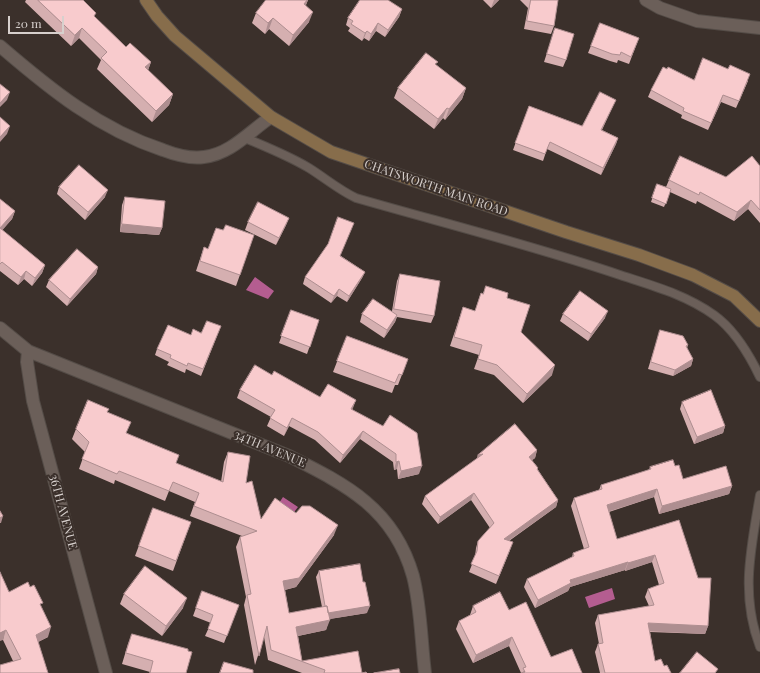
<!DOCTYPE html>
<html>
<head>
<meta charset="utf-8">
<style>
  body { margin:0 }
  #map { position:relative; width:760px; height:673px; overflow:hidden; background:#3b302b; font-family:"Playfair Display",serif }
  canvas { display:block }
  .scale { position:absolute; left:8px; top:16px; width:56px; height:18px; box-sizing:border-box; border:2px solid #d7d0cd; border-top:0; padding-left:5px; font-size:12px; line-height:14px; white-space:nowrap; color:#d7d0cd; -webkit-text-stroke:3px #3b302b; paint-order:stroke }
</style>
</head>
<body>
<div id="map">
<canvas width="760" height="673"></canvas>
<div class="scale">20 m</div>
</div>
<script>
const c = document.querySelector('canvas').getContext('2d');
c.lineJoin = 'round';
function paint(path, color) { c.fillStyle = color; c.fill(path, 'evenodd'); }
function stroke(path, color, width, dash) { c.strokeStyle = color; c.lineWidth = width; c.lineCap = dash ? 'butt' : 'round'; c.setLineDash(dash || []); c.stroke(path); }
function write(font, color, halo, rows, align = 'center') {
  c.font = font + ' "Playfair Display",serif'; c.lineWidth = 4; c.setLineDash([]); c.textBaseline = 'middle'; c.strokeStyle = halo; c.fillStyle = color; for (const [text, x, y, turn = 0] of rows) {
    c.save(); c.translate(x, y); c.rotate((+turn || 0) * Math.PI / 180); c.textAlign = isNaN(turn) ? turn : align; if (halo) c.strokeText(text, 0, 0); c.fillText(text, 0, 0); c.restore();
  }
}
const water = new Path2D(`
  M255,277L274,291L268,299L246,290Z
  M283,497L298,507L291,516L277,506Z
  M612,588L615,599L589,608L585,597Z`);
const lane = new Path2D(`
  M245,138C267,147 289,156 309,168C325,178 339,190 356,198C443,223 531,245 617,274C650,285 685,294 714,315C735,330 749,354 760,377
  M760,495C751,548 740,595 760,647`);
const street = new Path2D(`
  M646,0L660,8L697,21L760,28
  M0,46C50,89 99,129 163,150C176,155 190,159 204,157C231,154 250,131 271,117
  M0,328L28,351L289,456C347,485 394,509 413,576C421,607 421,641 425,673
  M28,351L27,362L33,401L106,673`);
const secondary = new Path2D(`
  M146,0L157,16L175,36L271,117L331,152L566,232L639,255L693,275L734,296L760,321`);
const wall = new Path2D(`
  M26,0H83L95,17L126,47L151,62L148,70L173,94L169,105L152,122L97,69L101,60L79,38L71,46L25,2Z
  M266,0H308L306,5L309,22L289,46L269,29L265,34L252,23L256,13Z
  M483,0H499L491,8Z
  M520,0H558L554,26L551,34L524,29L528,8Z
  M402,9L399,17L385,37L376,31L369,41L364,38L362,41L348,31L350,28L346,25L348,18Z
  M600,23L639,38L629,64L618,60L617,63L610,61L588,53Z
  M555,28L566,60L563,67L544,62Z
  M436,65L466,88L462,99L445,120L443,118L434,129L394,98L398,88Z
  M667,69L694,80L748,81L736,108L721,102L708,130L681,118L682,115L648,97L651,90Z
  M529,106L582,126L613,106L602,130L618,138L616,144L601,175L547,149L543,161L513,150Z
  M760,166V223L748,209L734,221L697,201L696,204L670,192L664,207L651,202L657,184L666,187L669,180L726,177Z
  M59,187L105,197L85,220L57,194Z
  M125,197L162,228L159,235L120,232L122,205Z
  M0,199L15,211L12,219L2,230L45,265L42,273L32,286L24,279L18,285L0,271Z
  M289,218L286,225L276,245L245,230L248,222Z
  M223,230L254,235L236,286L196,271L204,247L208,249Z
  M341,256L365,272L362,278L347,302L337,296L331,303L303,284L305,277Z
  M98,267L96,274L67,306L46,287L49,280Z
  M400,274L434,316L431,323L397,317L395,322L384,338L360,322L362,314L392,311L397,281Z
  M486,286L507,298L521,332L552,375L523,403L494,375L474,369L479,355L450,346L463,307L475,311L481,293L483,294Z
  M291,310L319,320L307,354L279,343Z
  M563,314L605,318L588,341L560,321Z
  M221,326L201,376L186,369L185,373L167,365L169,362L155,355L157,349L191,335L201,333Z
  M660,330L688,345L687,348L693,359L691,366L673,376L648,369Z
  M347,336L408,359L398,385H395L392,393L333,372Z
  M272,375L320,397L356,400L352,409L419,474L398,479L397,469L394,470L393,462L360,439L340,463L315,440L289,426L284,436L267,426L271,417L237,398L240,390Z
  M682,402L725,426L723,433L694,444L680,409Z
  M107,413L127,433L176,463L221,482L224,462L228,452L246,483L261,519L296,513L334,535L296,587L285,590L289,613L322,607L316,577L319,571L367,613L329,619L326,630L298,636L302,661L362,673H367H302L268,660L264,637L255,665L244,605L246,597L236,547L240,537L242,536L190,516L195,502L169,491L165,501L115,480L114,484L79,469L85,452L72,439L76,429Z
  M537,450L535,458L532,460L538,468V470L558,500L556,507L509,541L510,550L496,584L469,572L475,557L476,548L478,541L490,528L471,500L438,524L422,504L425,496L477,459L478,455Z
  M675,466L683,479L732,486L729,494L659,514L654,497L609,512L617,539L679,520L708,626L705,634L650,632L655,661L664,666L671,673H600L595,652L598,644H599L595,623L598,615L649,606L645,597L648,589L659,585L652,562L625,571V570L570,587L568,591L535,608L524,587L527,579L572,557L573,553L584,549L571,506L574,498L599,490L601,485L649,470L650,467Z
  M153,508L191,522L173,571L135,556Z
  M202,591L239,605L224,643L205,636L211,623L193,616Z
  M9,592L41,607L48,637L38,642L48,673L13,661L3,640Z
  M124,594L183,608L162,636L120,604Z
  M473,606L509,610L551,657L572,649L521,673L509,646L473,663L456,629L459,621L470,615Z
  M132,634L188,651L186,673H149L150,672L122,664L128,644Z`);
const shadedWall = new Path2D(`
  M307,0H308L304,9V4Z
  M494,0H499L491,8Z
  M402,9L399,17L385,37L388,30Z
  M313,12L309,22L289,46L293,35Z
  M273,18L269,29L265,34L268,23Z
  M378,23L376,31L369,41L371,34Z
  M82,28L79,38L71,46L75,35Z
  M367,31L364,38L362,41L365,33Z
  M151,62L147,73L145,67Z
  M466,88L462,99L445,120L449,109Z
  M10,92L7,100L0,107V103Z
  M173,94L169,105L152,122L156,111Z
  M723,95L721,102L708,130Z
  M447,108L443,118L434,129L438,119Z
  M10,126L7,134L0,142V137Z
  M618,138L616,144L601,175L603,168Z
  M108,190L105,197L85,220L88,212Z
  M751,200L748,209L734,221L737,212Z
  M15,211L12,219L0,233V228Z
  M289,218L286,225L276,245L279,238Z
  M122,224L162,228L159,235L120,232Z
  M45,265L42,273L32,286L35,278Z
  M98,267L96,274L67,306L70,299Z
  M26,271L24,279L18,285L21,277Z
  M365,272L362,278L347,302L349,296Z
  M339,289L337,296L331,303L334,296Z
  M608,311L605,318L588,341L591,334Z
  M397,315L395,322L384,338L387,330Z
  M693,359L691,366L673,376L675,370Z
  M555,365L552,375L523,403L527,394Z
  M356,400L353,408L348,417L351,409Z
  M292,418L289,426L284,436L287,428Z
  M725,426L723,433L694,444L697,437Z
  M363,431L360,439L340,463L343,455Z
  M537,450L535,458L526,465L529,457Z
  M483,454L475,463L478,455Z
  M399,461L397,469L394,470L396,462Z
  M422,466L419,474L398,479L401,471Z
  M732,486L729,494L659,514L662,506Z
  M657,489L654,497L604,513L607,505Z
  M474,493L471,500L438,524L440,517Z
  M558,500L556,507L501,546L504,539Z
  M3,516L1,523H0V518Z
  M338,525L334,535L296,587L280,591L283,581Z
  M513,542L510,550L496,584L499,576Z
  M655,555L652,562L625,571L628,563Z
  M628,562L625,570L570,587L568,591L535,608L538,600L570,580Z
  M187,598L183,608L162,636L166,626Z
  M370,606L367,613L324,620L327,613Z
  M330,620L326,630L293,637L296,627Z
  M648,623L708,626L705,634L645,631Z
  M51,627L48,637L32,645L36,635Z
  M6,630L3,640L0,641V633Z
  M512,637L509,646L473,663L476,655Z`);
const building = new Path2D(`
  M38,0H83L96,13L94,16L126,47L130,43L151,62L145,67L173,94L156,111L101,58L107,52L82,28L75,35Z
  M266,0H307L304,4L313,12L293,35L273,18L268,23L256,13Z
  M360,0H388L402,9L388,30L378,23L371,34L367,31L365,33L351,24L353,21L348,18Z
  M531,0H558L554,26L527,21Z
  M600,23L639,38L631,57L621,52L620,55L612,54L591,46Z
  M555,28L574,34L566,60L547,54Z
  M426,53L438,62L435,64L466,88L449,109L447,108L438,119L398,88Z
  M703,58L728,69L730,65L750,74L739,101L723,95L711,123L683,111L684,108L651,90L663,67L667,69L668,67L694,80Z
  M0,84L10,92L0,103Z
  M600,92L616,100L601,130L618,138L603,168L550,142L545,154L515,143L529,106L582,126Z
  M0,117L10,126L0,137Z
  M680,156L726,177L752,156L760,166V210L751,200L737,212L700,192L699,195L669,180Z
  M79,165L108,190L88,212L59,187Z
  M657,184L671,189L666,204L652,198Z
  M125,197L165,201L162,228L122,224Z
  M0,199L15,211L0,228Z
  M258,202L289,218L279,238L248,222Z
  M338,217L354,223L340,256L365,272L349,296L339,289L334,296L305,277L328,244Z
  M226,225L254,235L240,275L200,261L204,247L208,249L216,228L223,230Z
  M0,228L45,265L35,278L26,271L21,277L2,262L0,264Z
  M77,249L98,267L70,299L49,280Z
  M400,274L440,281L434,316L394,309Z
  M486,286L508,293L507,298L530,305L521,332L555,365L527,394L497,365L478,359L482,345L454,337L463,307L475,311L481,293L483,294Z
  M580,291L608,311L591,334L563,314Z
  M373,299L397,315L387,330L362,314Z
  M291,310L319,320L310,347L281,336Z
  M207,321L221,326L203,369L188,363L187,366L170,358L171,355L157,349L168,325L191,335L193,329L201,333Z
  M660,330L683,336L688,345L686,346L693,359L675,370L651,362Z
  M347,336L408,359L402,375L399,374L395,383L337,361Z
  M255,365L272,375L274,371L320,397L328,384L356,400L351,409L383,426L390,415L417,433L422,466L401,471L399,461L396,462V454L363,431L343,455L318,432L292,418L287,428L270,418L275,410L240,390Z
  M711,390L725,426L697,437L682,402Z
  M88,400L109,409L107,412L131,422L126,433L179,455L176,463L223,482L228,452L250,456L246,483L252,481L261,519L275,498L296,513L302,506H310L338,525L299,578L283,581L289,613L327,606L330,620L296,627L302,661L358,651L362,673L366,672L367,673H324L325,670L271,650L267,626L259,656L247,595L251,594L240,537L257,531L194,506L199,493L173,482L169,491L119,471L117,474L82,459L89,442L76,429Z
  M515,424L537,450L529,457L538,468L537,469L558,500L504,539L513,542L499,576L471,564L477,551L478,541L494,523L474,493L440,517L425,496L483,454L478,455Z
  M673,460L675,466L679,465L683,479L726,466L732,486L662,506L657,489L607,505L617,539L679,520L698,578H711L708,626L648,623L655,661L661,659L664,666L667,665L671,673H605L598,644L603,643L598,615L654,605L648,589L664,583L655,555L628,563V562L570,580L571,583L538,600L527,579L574,556L573,553L589,547L574,498L602,489L601,485L651,469L650,467Z
  M153,508L191,522L176,561L139,546Z
  M0,511L3,516L0,518Z
  M360,564L363,582H365L370,606L328,613L327,606H325L319,571Z
  M145,566L187,598L166,626L124,594Z
  M0,572L9,592L28,582L30,587L34,585L43,603L40,604L51,627L36,635L48,673H0V665L21,659L6,630L0,633Z
  M202,591L239,605L227,636L208,629L213,615L196,608Z
  M500,592L509,610L526,602L551,657L572,649L582,673H522L525,672L523,668L526,667L512,637L476,655L459,621L476,612L473,606Z
  M132,634L188,649V651L192,652L186,673H150L153,661L126,653Z
  M697,652L718,669L715,673H680Z
  M224,662L253,670V673H220Z
  M399,669L400,673H374Z`);
const streetNames = [
  ["CHATSWORTH MAIN ROAD",436,188,19],
  ["34TH AVENUE",270,449,23],
  ["36TH AVENUE",63,512,75]
];
paint(water, '#b45d90');
stroke(lane, '#544c47', 10);
stroke(street, '#544c47', 14);
stroke(secondary, '#544c47', 14);
stroke(lane, '#6b5f59', 8);
stroke(street, '#6b5f59', 12);
stroke(secondary, '#876d4b', 12);
paint(wall, '#d5afb0');
paint(shadedWall, '#ae8e90');
paint(building, '#f8cbcd');
stroke(building, '#ae8e90', 1);
write('12px', '#d7d0cd', '#3b302b', streetNames);
</script>
</body>
</html>
